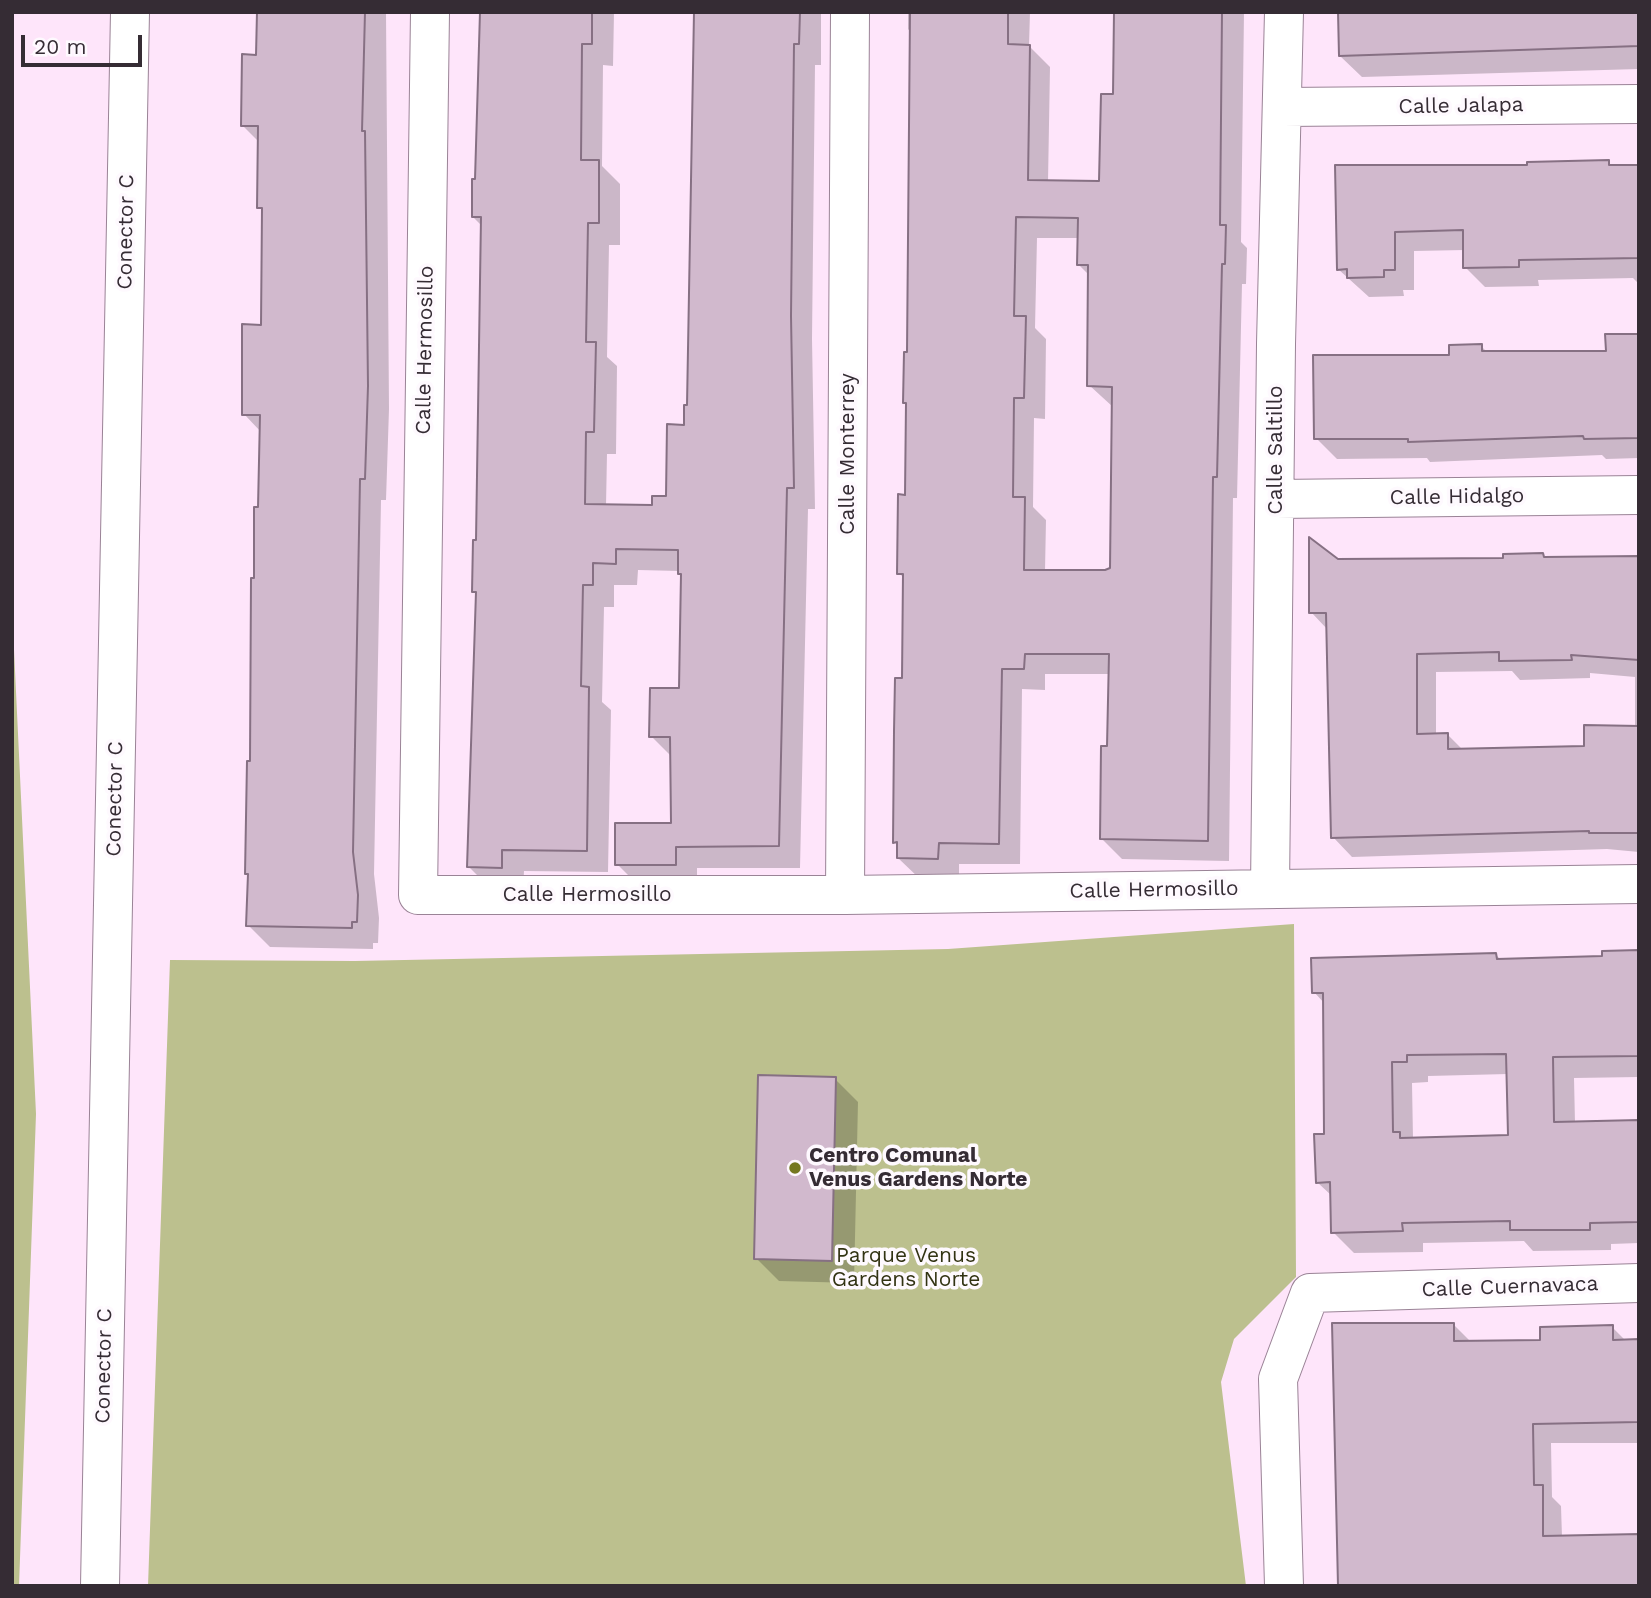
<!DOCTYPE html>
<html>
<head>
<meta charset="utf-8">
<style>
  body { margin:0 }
  #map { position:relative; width:1651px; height:1598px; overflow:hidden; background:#fee5fa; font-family:"Work Sans",sans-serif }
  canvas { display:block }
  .frame { position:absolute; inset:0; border:14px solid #352c34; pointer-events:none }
  .scale { position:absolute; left:21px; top:35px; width:121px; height:32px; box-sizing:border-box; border:4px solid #352c34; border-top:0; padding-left:9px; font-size:21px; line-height:24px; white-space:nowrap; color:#352c34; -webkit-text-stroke:5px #fef9fe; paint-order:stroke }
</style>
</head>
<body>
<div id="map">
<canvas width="1651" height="1598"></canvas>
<div class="frame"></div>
<div class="scale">20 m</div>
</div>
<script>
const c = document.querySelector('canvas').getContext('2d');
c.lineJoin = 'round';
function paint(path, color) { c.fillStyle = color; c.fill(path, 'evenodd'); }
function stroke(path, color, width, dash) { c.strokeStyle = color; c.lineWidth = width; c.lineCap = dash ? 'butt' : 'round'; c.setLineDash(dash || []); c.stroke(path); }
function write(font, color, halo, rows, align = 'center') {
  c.font = font + ' "Work Sans",sans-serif'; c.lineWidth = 7; c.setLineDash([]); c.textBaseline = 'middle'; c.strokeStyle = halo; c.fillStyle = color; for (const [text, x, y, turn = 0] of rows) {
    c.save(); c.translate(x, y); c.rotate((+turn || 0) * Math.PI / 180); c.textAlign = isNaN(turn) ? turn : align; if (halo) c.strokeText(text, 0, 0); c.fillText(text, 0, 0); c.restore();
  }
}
const green = new Path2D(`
  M12,607L36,1114L19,1586H12Z
  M1294,924L1296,1277L1234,1339L1221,1382L1246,1586H148L170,960L355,961L948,949Z`);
const shadow = new Path2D(`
  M258,12H386L389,409L386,500H381L374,874L379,918L378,943H373V949L270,947L248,925L249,876L246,873L261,432L244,414L263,326L264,212L259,207V142L242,125L258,56Z
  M483,12H614L613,66L603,65L602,166L620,184V245H609L607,357L617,366L616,454H607L606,506H654L668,498L689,407L695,12H821V65H815L812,339L815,509H808L800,868H697V886H639L617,864L673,824L672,757L651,736L681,690L682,576L680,571L638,570L637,585H614V607H604L602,702L611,710L608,872L524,871L523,889L490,888L468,866L478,595L474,591L478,542L482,226L473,217Z
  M908,12H1030L1029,46L1050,67L1048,182L1101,183L1115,96L1116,12H1244L1241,242L1247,248L1246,284H1242L1237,498H1233L1229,861L1122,859L1101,838L1109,748L1110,674H1045V690L1022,689L1020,864H959V879H920L898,858V846L895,842L905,579L899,573L906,496L908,406L904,403L909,353L911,33L908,29ZM1037,238H1079V265L1090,276L1089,385L1113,407L1112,569L1045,571L1046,520L1033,507L1034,418L1045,419L1046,339L1035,328Z
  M1639,12V69L1362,77L1340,56Z
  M1608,162L1613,167L1639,166V284L1633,278L1538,280L1539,286L1485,287L1465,267V250L1414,251V290H1403L1404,296L1369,297L1338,269L1337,167H1529Z
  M1639,335V458L1606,459L1602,455L1430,462L1427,458L1337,459L1316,438L1451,356L1481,346L1488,353H1608Z
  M1543,555L1547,558L1639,557V852L1607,849L1352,857L1333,837L1328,630L1311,612L1338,561L1504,559ZM1512,671L1520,680L1590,678V673L1635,677V727L1586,748L1463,750L1448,735H1436V672Z
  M1639,952V1077L1574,1078L1575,1123L1639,1121V1243L1611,1244V1250L1533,1251L1524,1241L1423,1243V1252L1354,1253L1333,1232L1332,1196L1317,1182L1325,1136V1004L1314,992L1496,955L1502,961L1604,958ZM1508,1074L1510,1137L1413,1139L1412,1083L1428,1082V1076Z
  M835,1079L858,1102L854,1283L779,1281L756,1258Z
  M1454,1325L1472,1343L1542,1342L1612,1327L1626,1341L1639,1340V1443H1551L1552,1497L1561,1506L1562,1537L1340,1586Z`);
const building = new Path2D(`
  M257,12H365L362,131H365L368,386L365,479H360L353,852L358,895L357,922H352V928L246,926L248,874H245L247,761H250L251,578H254V507H258L260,415H242V324L261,325L262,208H257L258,126H241L242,54L256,55Z
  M480,12H592V44H582L581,160H599V223H588L586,342H596L594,432H586L585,504L652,505V496H666L667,424L684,425V405H687L694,12H800L799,44H794L791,316L794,488H787L779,846L676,847V865H615V823H671L670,737H649L650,688H679L681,574H678V550L616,549V564L593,563V585H583L581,686L589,687L587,851L502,850V868L467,867L476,592H472L473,540H476L481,217H472V179H475Z
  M910,12H1008V44L1030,45L1028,180L1099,181L1101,94H1113L1114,12H1222L1220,225H1226L1225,264H1222L1217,477H1213L1208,841L1100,839L1101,746H1107L1109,654H1025L1024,669H1002L999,844L939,843L938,859L897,858V842L893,843L894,731L895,678H902L903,574H897L898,494L905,495L906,403H903L904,352H907ZM1016,217L1078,218L1077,265H1088L1087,386L1112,387L1110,568L1105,570H1024L1025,497H1013L1014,398H1024L1026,316H1014Z
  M1338,12H1639V46L1339,56Z
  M1609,160V165H1639V258L1519,260V267L1463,268V230L1395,232V270H1384V277L1347,278V269L1337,270L1335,165H1527V162Z
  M1605,334H1639V438L1584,439L1583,436L1408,442V439H1314L1313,355H1449V345L1482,344V351H1606Z
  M1309,537L1338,559L1503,558V554L1543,553L1544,557L1639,556V660L1571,655L1572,660L1499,661V652L1417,654V734L1448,733V749L1584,746V725L1639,726V833H1589V831L1331,838L1326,613H1309Z
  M1639,950V1056L1553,1057L1554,1122L1639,1120V1222L1590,1223V1230H1510V1221L1402,1223L1403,1231L1331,1233L1330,1182L1316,1183L1314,1134H1324L1323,993H1312L1311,958L1496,953L1497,959L1602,956V951ZM1506,1054L1508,1135L1400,1138V1132H1393L1392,1062H1407V1055Z
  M758,1075L836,1077L832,1261L754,1259Z
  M1332,1323H1454V1341L1540,1340V1327L1613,1325V1340L1639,1339V1422L1533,1424L1534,1485H1543V1536L1639,1534V1586H1338Z`);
const minor = new Path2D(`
  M430,12L418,895H845L1639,884
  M1283,107L1639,104
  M1276,499L1639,495
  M1270,888L1276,344L1284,12
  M845,895L850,12
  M100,1586L130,12
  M1284,1586L1278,1379L1310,1293L1639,1283`);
const markers = [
  [795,1168,7,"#757820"]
];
const streetNames = [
  ["Calle Jalapa",1461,106,-1],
  ["Conector C",126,232,-89],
  ["Calle Hermosillo",425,350,-89],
  ["Calle Saltillo",1276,450,-90],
  ["Calle Monterrey",848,454,-90],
  ["Calle Hidalgo",1457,497,-1],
  ["Conector C",115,799,-89],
  ["Calle Hermosillo",1154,890,-1],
  ["Calle Hermosillo",587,895],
  ["Calle Cuernavaca",1510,1287,-2],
  ["Conector C",104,1366,-89]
];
const poiNames = [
  ["Centro Comunal",809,1156],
  ["Venus Gardens Norte",809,1180]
];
const parkNames = [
  ["Parque Venus",906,1256],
  ["Gardens Norte",906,1280]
];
paint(green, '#bcc08e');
paint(shadow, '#0003');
paint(building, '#d1b9cd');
stroke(building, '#867083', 2);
stroke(minor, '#9a8396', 40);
stroke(minor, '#fff', 38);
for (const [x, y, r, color] of markers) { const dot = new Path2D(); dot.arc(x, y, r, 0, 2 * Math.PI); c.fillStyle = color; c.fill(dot); stroke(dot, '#fef9fe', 2.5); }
write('21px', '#352c34', '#fef9fe', streetNames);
write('bold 21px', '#352c34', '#fef9fe', poiNames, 'left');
write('21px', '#323313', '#fef9fe', parkNames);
</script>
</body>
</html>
